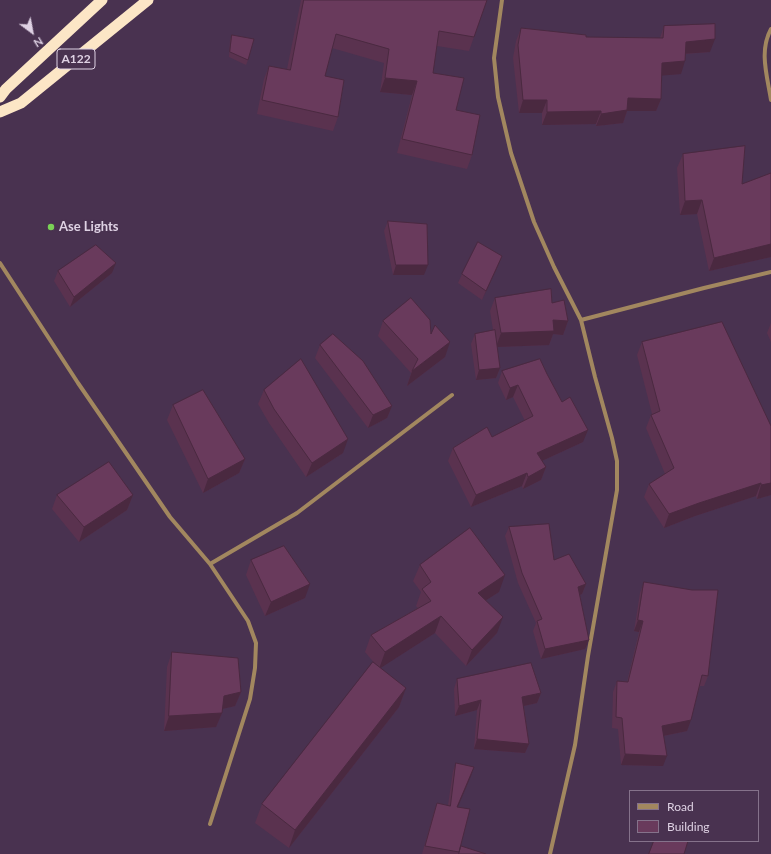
<!DOCTYPE html>
<html>
<head>
<meta charset="utf-8">
<style>
  body { margin:0 }
  #map { position:relative; width:771px; height:854px; overflow:hidden; background:#493250; font-family:Lato,sans-serif }
  canvas { display:block }
  .legend { position:absolute; left:629px; top:790px; width:130px; height:52px; box-sizing:border-box; background:#493250; border:1px solid #85728b; margin:0; padding:5px 7px; list-style:none; font-size:12px; color:#dfd2e4 }
  .legend li { display:flex; align-items:center; gap:8px; height:20px }
  .legend b { width:20px; border:1px solid #85728b }
  .north { position:absolute; left:12px; top:12px; width:40px; height:40px; -webkit-text-stroke:3px #493250; paint-order:stroke; rotate:148deg; font-size:11px; font-weight:700; line-height:16px; text-align:center; color:#dfd2e4 }
  .north::after { content:''; display:block; margin:auto; width:14px; height:18px; background:#dfd2e4; clip-path:polygon(50% 0,100% 100%,50% 72%,0 100%) }
</style>
</head>
<body>
<div id="map">
<canvas width="771" height="854"></canvas>
<ul class="legend">
<li><b style="height:5px;background:#a2875f"></b>Road</li>
<li><b style="height:11px;background:#693a5c"></b>Building</li>
</ul>
<div class="north">N</div>
</div>
<script>
const c = document.querySelector('canvas').getContext('2d');
c.lineJoin = 'round';
function stroke(path, color, width, dash) { c.strokeStyle = color; c.lineWidth = width; c.lineCap = dash ? 'butt' : 'round'; c.setLineDash(dash || []); c.stroke(path); }
function paint(path, color) { c.fillStyle = color; c.fill(path, 'evenodd'); }
function write(font, color, halo, rows, align = 'center') {
  c.font = font + ' Lato,sans-serif'; c.lineWidth = 4; c.setLineDash([]); c.textBaseline = 'middle'; c.strokeStyle = halo; c.fillStyle = color; for (const [text, x, y, turn = 0] of rows) {
    c.save(); c.translate(x, y); c.rotate((+turn || 0) * Math.PI / 180); c.textAlign = isNaN(turn) ? turn : align; if (halo) c.strokeText(text, 0, 0); c.fillText(text, 0, 0); c.restore();
  }
}
const minor = new Path2D(`
  M502,0L494,58L498,97L511,153L534,222L554,267L581,320L595,377L612,438L617,461V490L588,656L575,745L550,854
  M771,29C759,51 767,75 771,100
  M0,263L78,383L170,517L210,564L297,513L452,395
  M581,320L704,288L771,272
  M210,824L250,699L255,668L256,643L248,621L210,564`);
const trunk = new Path2D(`
  M0,97L6,89L102,0
  M0,112L21,103L148,0`);
const wall = new Path2D(`
  M301,0H487L469,51L437,46L433,73L456,110L472,155L467,169L397,153L412,95L380,92L384,63L332,48L325,76L338,117L333,131L257,114L264,79L269,66L287,69Z
  M664,26L710,52L685,54L681,74L661,75V99L656,111H627L623,123L596,126V124L542,125V113H519L513,58L516,41L521,28L586,37L660,38Z
  M232,35L248,60L246,65L229,57L230,40Z
  M683,154L742,184L771,173V257L709,271L697,214L680,215L677,168Z
  M388,221L424,275H393L384,231Z
  M498,266L482,300L458,283L462,274Z
  M58,271L112,273L70,307L54,281Z
  M495,298L552,303L568,321L563,335L553,334L549,345L497,347L500,368L496,378L476,380L471,344L475,334L493,330L490,311Z
  M383,321L431,334L445,357L407,386L411,373L378,336Z
  M722,322L771,495L757,499L756,496L695,516L664,528L644,497L649,484L665,474L646,428L651,415L652,414L637,355L642,342Z
  M771,323V342L767,333Z
  M320,345L392,406L387,418L368,428L315,358Z
  M502,371L547,374L583,442L542,461L546,467L541,480L523,489L522,486L471,507L448,461L453,448L492,437L525,421L513,397L506,400L498,383Z
  M264,390L343,453L306,477L269,423L258,404Z
  M173,405L245,459L239,473L203,493L167,420Z
  M57,495H133L127,510L79,542L52,509Z
  M509,527L554,560L586,584L582,594L579,595L585,649L541,659L533,631L536,623L518,583L505,536Z
  M251,560L305,598L265,616L246,575Z
  M420,565L499,592L486,600L497,633L466,666L435,633L380,668L406,688L399,707L289,848L255,823L262,804L376,665L365,652L371,635L418,608L416,606L421,592L413,581Z
  M644,582L708,676L704,686H700L687,731L664,736L663,766L621,765L618,729L612,728L613,692L617,681L627,682L639,632L634,631L640,593Z
  M172,652L241,692L235,706L222,709V713L216,727L164,731L167,667Z
  M457,679L541,693L537,703L524,706L529,744L525,753L474,749L477,710L455,716L454,689Z
  M456,763L474,767L457,807L459,852L461,846L486,854H422L434,812L437,803L448,805L453,771Z`);
const shadedWall = new Path2D(`
  M715,39L710,52L681,54L686,42Z
  M685,61L681,74L657,76L662,63Z
  M385,78L417,81L412,95L380,92Z
  M628,98L661,99L656,111H627L623,123L596,126L601,114Z
  M523,100H547L542,113H519Z
  M601,111L596,124L542,125L547,112Z
  M702,200L697,214L680,215L685,201Z
  M771,244V257L709,271L714,258Z
  M502,256L498,266L482,300L486,291Z
  M116,263L112,273L70,307L74,297Z
  M396,265H428L424,275H393Z
  M553,320L568,321L563,335L553,334L549,345L496,347L501,333Z
  M450,342L445,357L407,386L412,371Z
  M500,368L496,378L476,380L479,370Z
  M518,385L513,397L506,400L510,388Z
  M392,406L387,418L368,428L373,415Z
  M588,430L583,442L533,465L537,453Z
  M348,439L343,453L306,477L312,463Z
  M245,459L239,473L203,493L208,479Z
  M546,467L541,480L523,489L528,477Z
  M527,473L522,486L471,507L476,495Z
  M761,483L756,496L695,516L664,528L669,514L699,503Z
  M771,483V495L757,499L761,485Z
  M133,495L127,510L79,542L84,527Z
  M505,575L499,592L472,609L478,593Z
  M310,584L305,598L265,616L271,602Z
  M586,584L582,594L574,597L578,587Z
  M441,616L435,633L379,669L385,652Z
  M503,617L497,633L466,666L472,650Z
  M638,620L643,621L639,632L634,631Z
  M589,640L585,649L541,659L545,649Z
  M406,688L399,707L289,848L295,830Z
  M241,692L235,706L218,710L224,696Z
  M541,693L537,703L519,707L522,697Z
  M481,700L477,710L455,716L459,706Z
  M222,713L216,727L164,731L169,716Z
  M691,720L687,731L658,737L662,726Z
  M477,739L529,744L525,753L474,749Z
  M625,754L667,756L663,766L621,765Z
  M474,767L471,776L454,816L457,807Z`);
const building = new Path2D(`
  M304,0H487L474,37L439,31L433,73L464,78L456,110L480,115L472,155L402,139L417,81L385,78L389,49L336,34L325,76L344,80L338,117L262,100L269,66L290,70Z
  M715,24V39L686,42L685,61L662,63L661,99L628,98L627,110L601,114V111L547,112V100H523L518,45L521,28L586,35V37L663,38L664,26Z
  M232,35L254,39L248,60L230,52Z
  M745,146L742,184L771,173V244L714,258L702,200L685,201L683,154Z
  M388,221L427,224L428,265H396Z
  M478,242L502,256L486,291L462,274Z
  M96,245L116,263L74,297L58,271Z
  M551,289L552,303L564,300L568,321L553,320L554,331L501,333L495,298Z
  M411,298L430,320L431,334L435,325L450,342L412,371L418,359L383,321Z
  M722,322L771,426V483L761,485V483L699,503L669,514L649,484L674,468L651,415L660,411L642,342Z
  M495,330L500,368L479,370L475,334Z
  M333,334L363,361L392,406L373,415L320,345Z
  M301,359L348,439L312,463L274,409L264,390Z
  M540,359L547,374L562,402L570,397L588,430L537,453L546,467L528,477L527,473L476,495L453,448L487,427L492,437L533,416L518,385L510,388L502,371Z
  M203,390L245,459L208,479L173,405Z
  M109,462L133,495L84,527L57,495Z
  M549,524L554,560L569,554L586,584L578,587L589,640L545,649L537,621L542,619L522,573L509,527Z
  M470,528L505,575L478,593L503,617L472,650L441,616L385,652L371,635L431,601L422,589L431,582L420,565Z
  M284,546L310,584L271,602L251,560Z
  M644,582L692,590H718L708,676L702,675L691,720L662,726L667,756L625,754L622,718L616,717L617,681L628,682L643,621L638,620Z
  M172,652L238,658L241,692L224,696L222,713L169,716Z
  M373,662L406,688L295,830L262,804Z
  M531,663L541,693L522,697L529,744L477,739L481,700L459,706L457,679Z
  M456,763L474,767L457,807L470,809L459,852L425,846L437,803L450,806Z
  M654,841H688L684,854H649Z
  M461,846L486,854H459Z`);
const markers = [
  [51,227,4,"#7ad156"]
];
const shields = [
  [76,59,38]
];
const shieldNames = [
  ["A122",76,59]
];
const poiNames = [
  ["Ase Lights",59,227]
];
stroke(minor, '#a2875f', 4);
stroke(trunk, '#fce6c6', 11);
paint(wall, '#5a324f');
paint(shadedWall, '#4a2940');
paint(building, '#693a5c');
stroke(building, '#4a2940', 1);
for (const [x, y, r, color] of markers) { const dot = new Path2D(); dot.arc(x, y, r, 0, 2 * Math.PI); c.fillStyle = color; c.fill(dot); stroke(dot, '#493250', 1.5); }
for (const [x, y, w] of shields) { const box = new Path2D(); box.roundRect(x - w / 2, y - 10, w, 20, 3); c.fillStyle = '#493250'; c.fill(box); stroke(box, '#dfd2e4', 1); }
write('bold 12px', '#dfd2e4', null, shieldNames);
write('bold 13px', '#dfd2e4', '#493250', poiNames, 'left');
</script>
</body>
</html>
